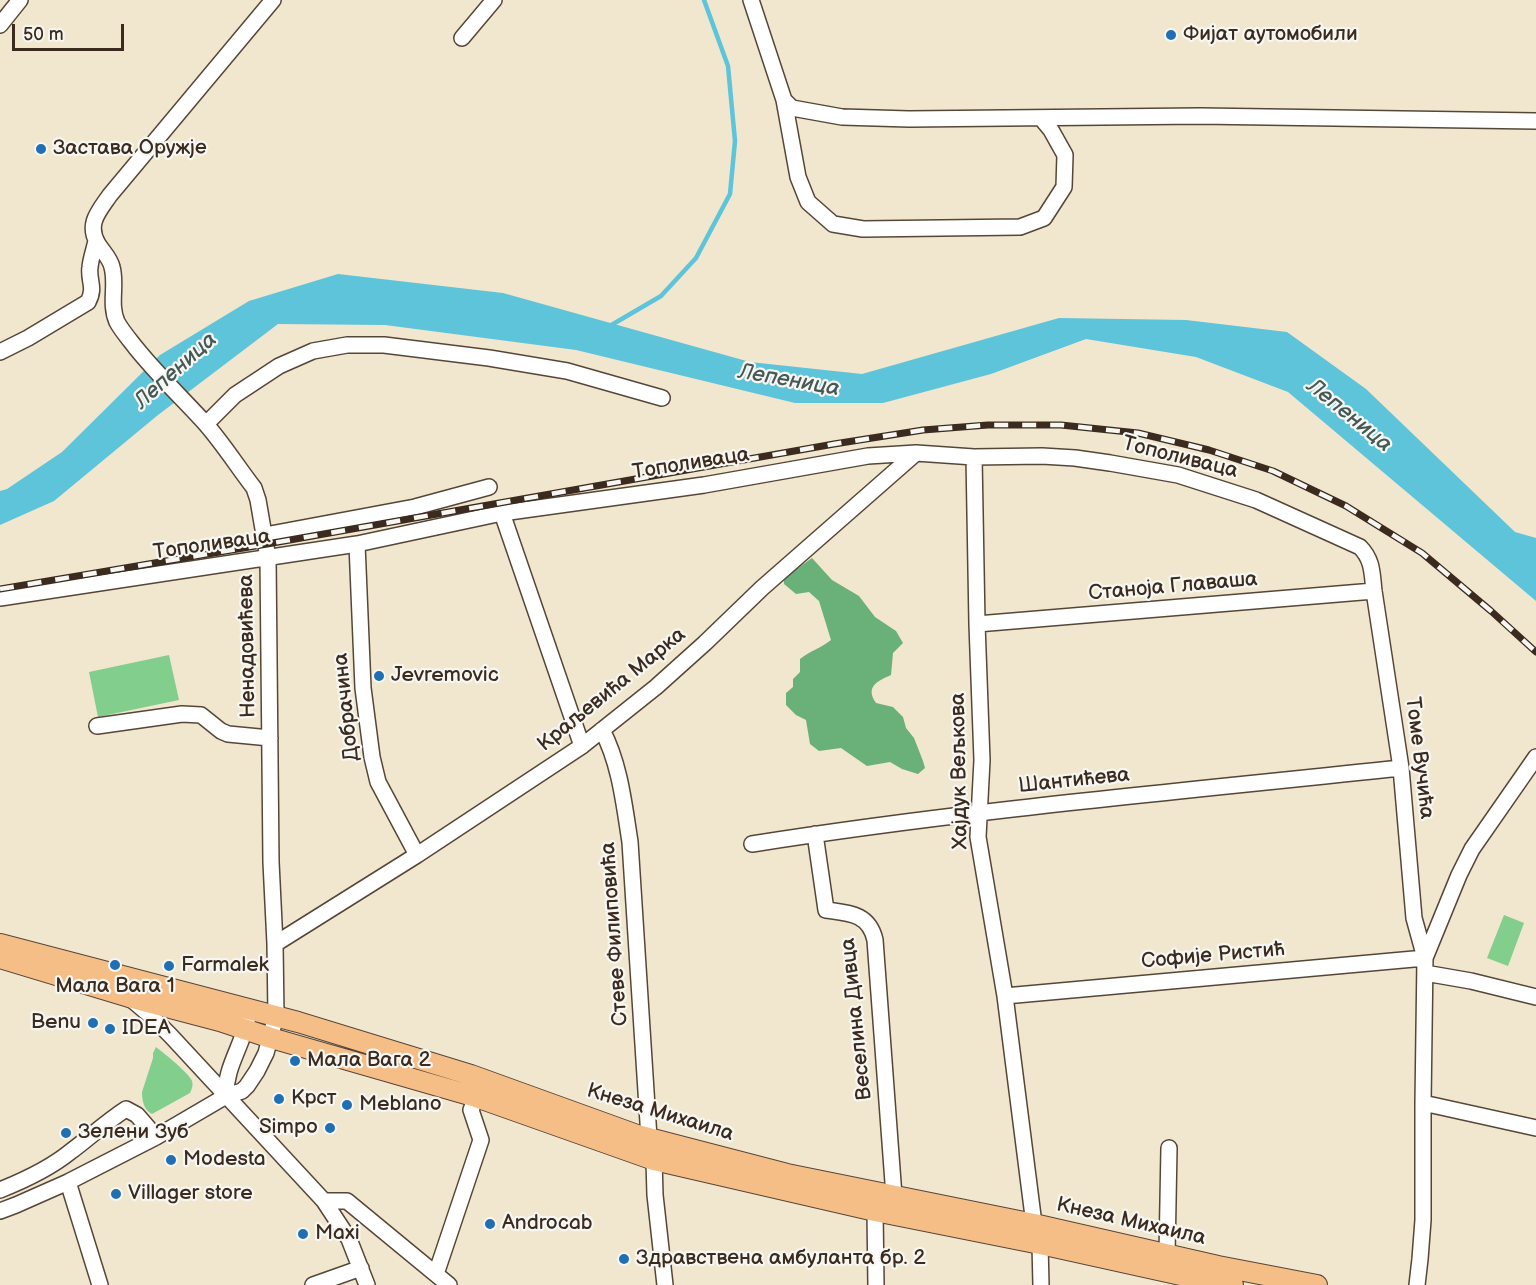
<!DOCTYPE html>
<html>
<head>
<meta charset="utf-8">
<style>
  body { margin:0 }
  #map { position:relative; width:1536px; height:1285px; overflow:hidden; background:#f1e6ce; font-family:"Balsamiq Sans",sans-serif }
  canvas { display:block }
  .scale { position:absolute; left:12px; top:24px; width:112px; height:27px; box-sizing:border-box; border:3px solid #3b2a1e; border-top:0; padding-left:8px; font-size:18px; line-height:21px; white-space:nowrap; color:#3b2a1e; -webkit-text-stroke:4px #f6f6f2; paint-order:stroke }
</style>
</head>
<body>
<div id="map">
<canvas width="1536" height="1285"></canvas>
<div class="scale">50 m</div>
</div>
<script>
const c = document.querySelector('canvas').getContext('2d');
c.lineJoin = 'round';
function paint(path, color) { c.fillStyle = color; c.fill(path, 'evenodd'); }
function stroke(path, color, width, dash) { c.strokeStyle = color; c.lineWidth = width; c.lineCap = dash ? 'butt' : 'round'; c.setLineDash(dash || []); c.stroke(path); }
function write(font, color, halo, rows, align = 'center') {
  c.font = font + ' "Balsamiq Sans",sans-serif'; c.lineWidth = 4.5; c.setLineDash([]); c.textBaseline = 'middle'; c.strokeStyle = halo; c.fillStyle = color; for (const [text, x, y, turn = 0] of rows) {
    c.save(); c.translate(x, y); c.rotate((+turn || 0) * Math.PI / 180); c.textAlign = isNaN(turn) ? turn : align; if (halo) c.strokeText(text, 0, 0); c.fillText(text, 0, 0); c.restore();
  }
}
const green = new Path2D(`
  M169,655L179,700L98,717L89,672Z
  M1504,915L1524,923L1508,966L1487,958Z
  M156,1047C165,1054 185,1070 191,1079C194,1084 192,1089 190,1093L152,1114C144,1110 142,1101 142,1092L153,1058V1053Z`);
const forest = new Path2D(`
  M812,558L832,580L859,596L875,617L896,631L903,643L893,653L891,675C877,681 865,687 876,703L893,707L903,717L906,728L914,738L923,761L925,768L918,774L902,769L890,762L867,766L841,748L819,751L810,744L806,720L796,715L786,705V693L793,687V679L800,672V659C810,651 821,648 831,640L819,601L809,592L796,594L784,584V578Z`);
const water = new Path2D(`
  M338,274L503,293L750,362L862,374L1059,318L1186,320L1287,332L1366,389L1515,532L1536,538V601L1288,392L1196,357L1086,339L991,374L883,403H795L576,350L385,325L278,324L158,415L54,501L0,525V491L7,489L62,452L160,355L249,301Z`);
const stream = new Path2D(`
  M608,327L661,296L696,258L730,194L735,141L728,66L704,0`);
const minor = new Path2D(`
  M751,0L784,100L792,108L842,117L909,119L1200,116L1536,121
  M0,25L20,0
  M462,38L494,0
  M784,100L798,177L808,202L833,224L863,229L1020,227L1044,218L1064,187L1065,155L1051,130L1041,118
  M0,352L28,338L88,302C96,287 88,281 90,267C91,258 94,250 96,241
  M206,424L235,395L279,366L313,351L347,345H384L489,358L567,371L662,398
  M974,457L977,624L982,760L978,837L1005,996L1034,1224
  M502,513L582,746
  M265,535L415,507L489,487
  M357,544L363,688L372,757L378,782L417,855
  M0,598L357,544L502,513L704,485L868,456L916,453L974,457L1042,456L1075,458L1110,463L1178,475L1256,500L1360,547C1373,560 1372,574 1374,591L1401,768L1414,918L1425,958L1005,996
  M977,624L1374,591
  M97,726L182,714L201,715L221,731L228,734L270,738
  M602,730C620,764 624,804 630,842L649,1138
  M815,834L826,910C848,913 869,913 875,940L894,1196
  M752,844C967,810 1185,791 1401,768
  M275,944L417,855L582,746L656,687L705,643L762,588L916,453
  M1425,973L1471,981L1536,997
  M131,999L151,1016L171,1036L324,1201L349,1239L367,1285
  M226,1096C225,1067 242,1047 247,1021
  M1423,1103L1536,1128
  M654,1160L655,1195L665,1285
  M68,1182L100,1285
  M0,1190C25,1180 49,1169 70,1152C89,1138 106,1122 126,1109L137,1115L156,1137
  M324,1201H347L449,1285
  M0,1211L16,1205L68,1182L156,1137L226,1096L242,1091L247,1086L257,1071L266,1053L276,1016L275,944L271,862L268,558L258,500L254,488C237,466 222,442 204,422C181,397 157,374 136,348C129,339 122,331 117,322C109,304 117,285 112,267C110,258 103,252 98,244C86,224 99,211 110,195L273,0
  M875,1211L876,1285
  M1040,1244L1041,1285
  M1167,1254L1169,1148
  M436,1274L481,1140L471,1110L476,1097
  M313,1285L361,1268
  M1417,1285L1420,1259L1423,1220V1103L1425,958L1459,875L1472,849L1536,757`);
const major = new Path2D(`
  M0,944L298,1022L471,1075L637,1135L787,1174L1034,1224L1218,1266L1317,1285
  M0,958L129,997L220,1021L271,1038L476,1097L654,1160L875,1211L1040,1244L1208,1281L1233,1285`);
const rail = new Path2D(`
  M0,589L267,544L834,444L923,430L988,425H1061L1138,433L1209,450L1273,471L1346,506L1422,553L1491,611L1536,652`);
const markers = [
  [1171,35,6,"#1f6fb2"],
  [41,149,6,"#1f6fb2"],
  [379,676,6,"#1f6fb2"],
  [115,965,6,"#1f6fb2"],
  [169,966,6,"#1f6fb2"],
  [93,1023,6,"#1f6fb2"],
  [110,1029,6,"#1f6fb2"],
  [295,1061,6,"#1f6fb2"],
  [279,1099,6,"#1f6fb2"],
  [347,1105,6,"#1f6fb2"],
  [330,1128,6,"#1f6fb2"],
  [66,1133,6,"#1f6fb2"],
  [171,1160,6,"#1f6fb2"],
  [116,1194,6,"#1f6fb2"],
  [490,1224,6,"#1f6fb2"],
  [303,1234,6,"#1f6fb2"],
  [624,1259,6,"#1f6fb2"]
];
const poiNames = [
  ["Фијат аутомобили",1183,35],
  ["Застава Оружје",53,149],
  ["Jevremovic",391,676],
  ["Farmalek",181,966],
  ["Мала Вага 1",115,987,"center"],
  ["Benu",81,1023,"right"],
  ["IDEA",122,1029],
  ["Мала Вага 2",307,1061],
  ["Крст",291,1099],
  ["Meblano",359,1105],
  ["Simpo",318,1128,"right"],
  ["Зелени Зуб",78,1133],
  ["Modesta",183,1160],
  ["Villager store",128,1194],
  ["Androcab",502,1224],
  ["Maxi",315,1234],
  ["Здравствена амбуланта бр. 2",636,1259]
];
const streetNames = [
  ["Тополиваца",1180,458,14],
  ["Тополиваца",691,464,-9],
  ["Тополиваца",212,545,-8],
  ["Станоја Главаша",1173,587,-5],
  ["Ненадовићева",248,646,-91],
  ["Краљевића Марка",612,690,-39],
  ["Добрачина",347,707,-96],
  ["Томе Вучића",1419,758,83],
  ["Хајдук Вељкова",960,771,-91],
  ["Шантићева",1074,781,-6],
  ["Стеве Филиповића",615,934,-94],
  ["Софије Ристић",1213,956,-5],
  ["Веселина Дивца",857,1019,-96],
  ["Кнеза Михаила",660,1113,17],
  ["Кнеза Михаила",1131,1222,13]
];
const waterNames = [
  ["Лепеница",176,371,-42],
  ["Лепеница",789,381,10],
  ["Лепеница",1349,416,39]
];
paint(green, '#82ce8c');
paint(forest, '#69b178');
paint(water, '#5dc4da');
stroke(stream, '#5dc4da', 4.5);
stroke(minor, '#564638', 18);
stroke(major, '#564638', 22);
stroke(minor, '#fff', 15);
stroke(major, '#f6be87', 20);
stroke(rail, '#3b2a1e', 7);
stroke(rail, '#f6f6f2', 4.5, [14]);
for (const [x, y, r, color] of markers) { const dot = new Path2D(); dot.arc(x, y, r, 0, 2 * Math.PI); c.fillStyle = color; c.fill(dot); stroke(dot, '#f6f6f2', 2); }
write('21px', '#3b2a1e', '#f6f6f2', poiNames, 'left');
write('21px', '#3b2a1e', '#f6f6f2', streetNames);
write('italic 22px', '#455856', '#f6f6f2', waterNames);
</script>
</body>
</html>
